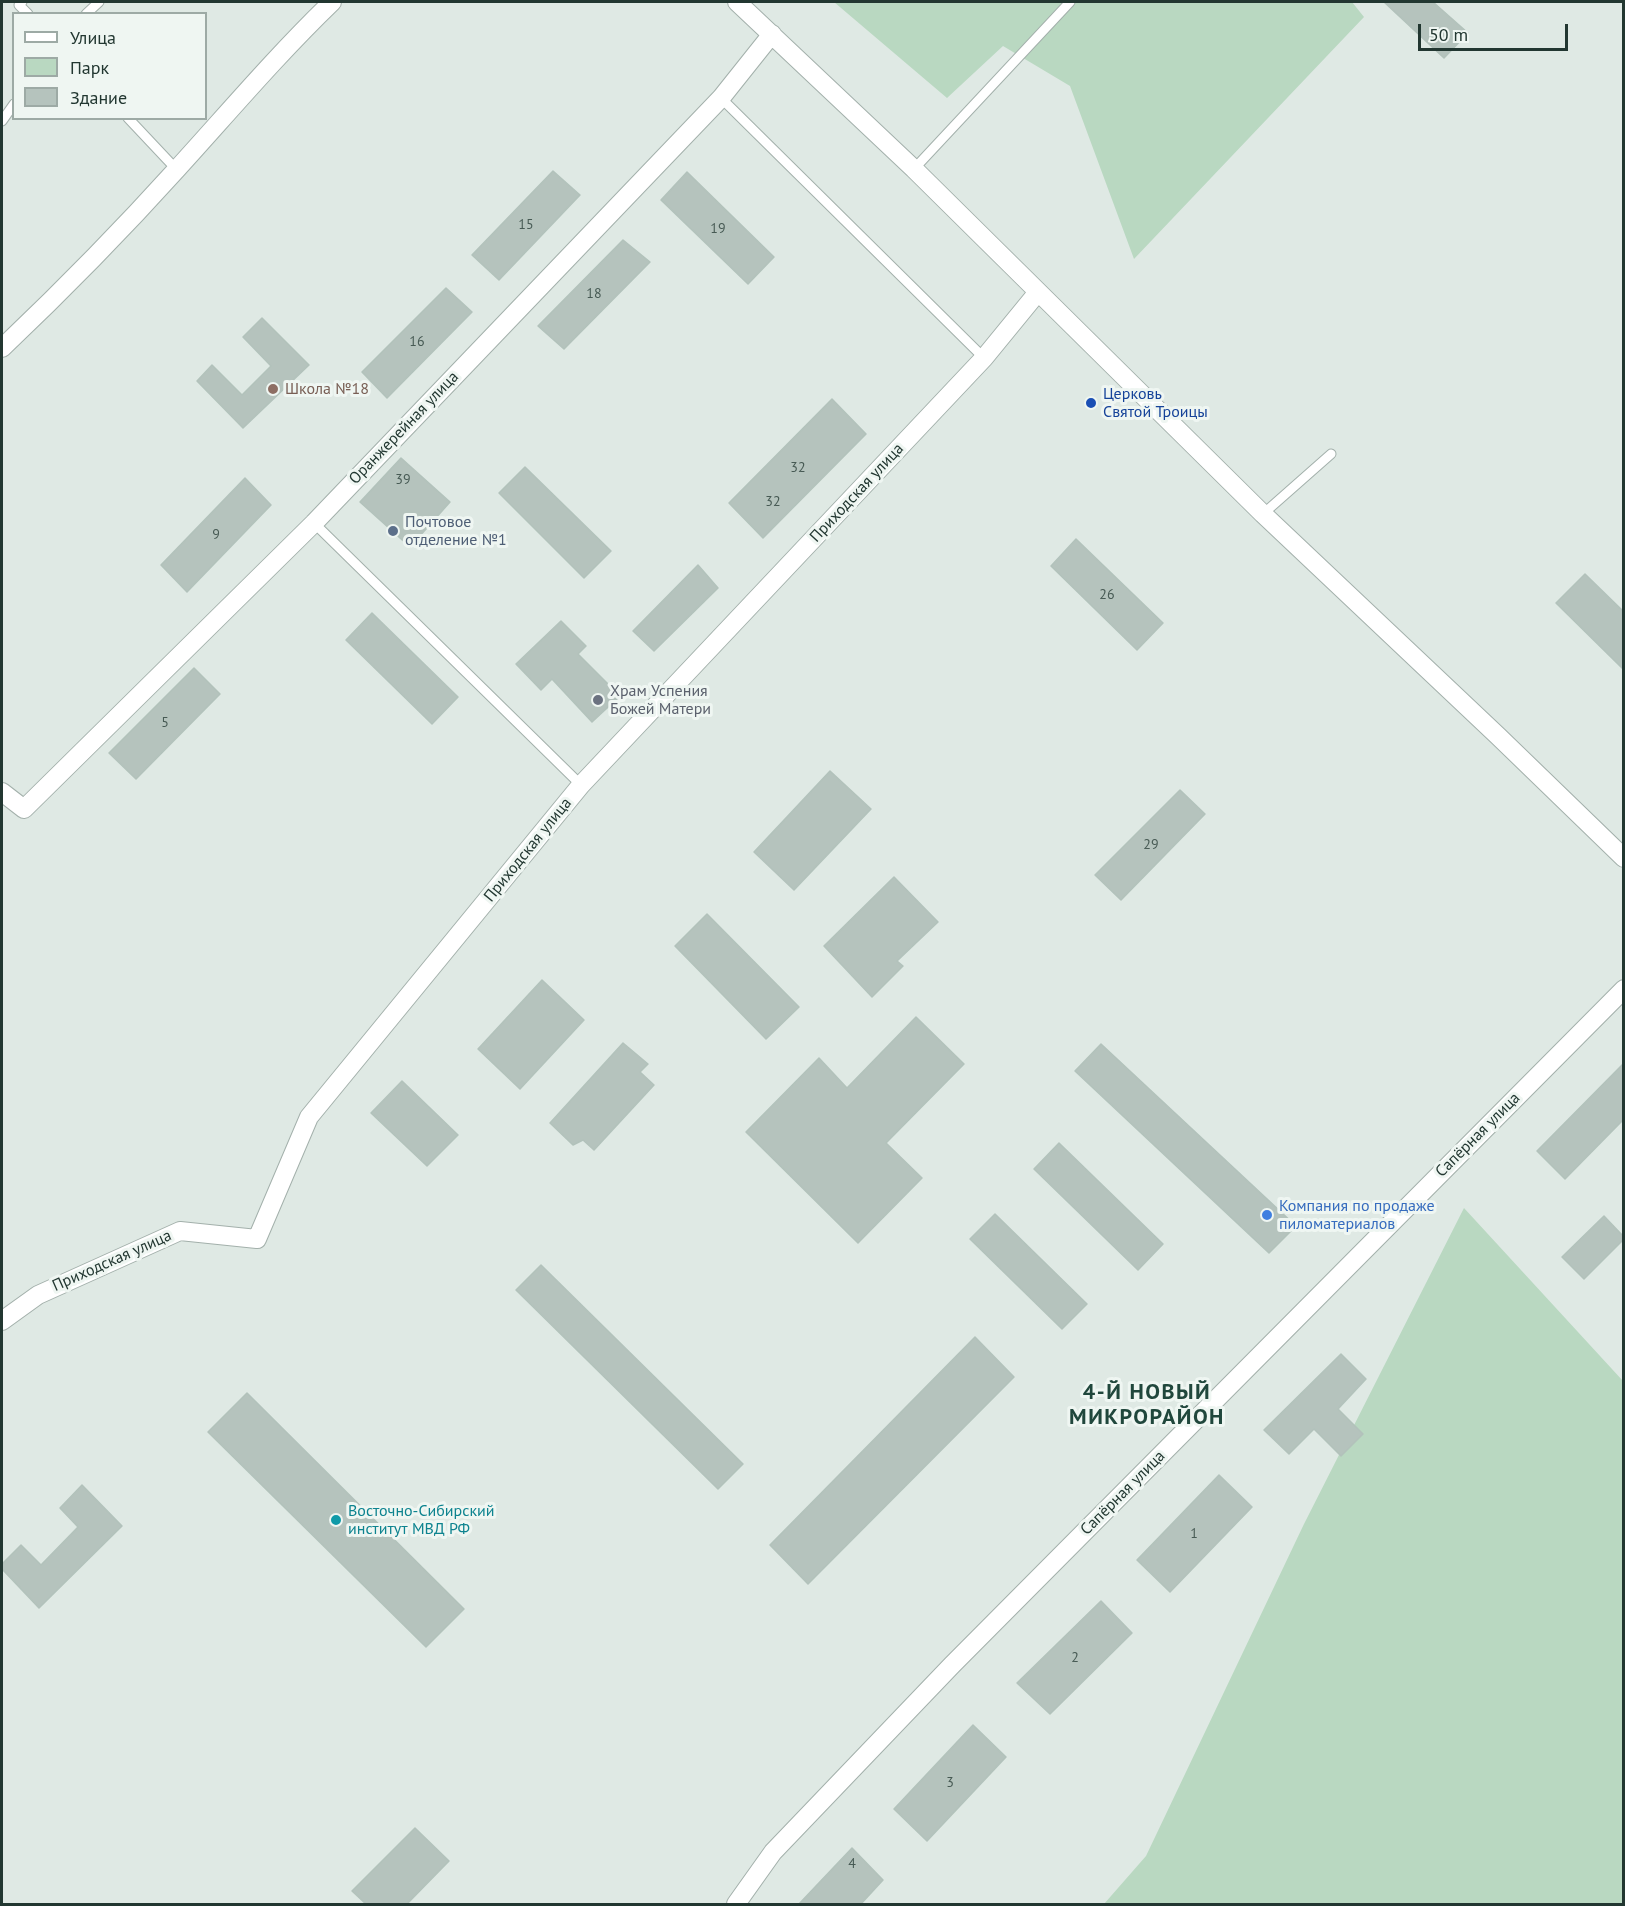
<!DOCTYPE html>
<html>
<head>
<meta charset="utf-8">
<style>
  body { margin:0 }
  #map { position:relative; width:1625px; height:1906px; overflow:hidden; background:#dfe9e4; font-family:"PT Sans",sans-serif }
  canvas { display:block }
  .frame { position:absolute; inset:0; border:3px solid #223731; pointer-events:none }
  .legend { position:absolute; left:12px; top:12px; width:195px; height:108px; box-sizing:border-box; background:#eff6f2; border:2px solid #9daaa5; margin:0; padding:8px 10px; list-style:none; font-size:18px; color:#223731 }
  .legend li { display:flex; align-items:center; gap:12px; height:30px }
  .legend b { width:30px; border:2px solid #9daaa5 }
  .scale { position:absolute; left:1418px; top:24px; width:150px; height:27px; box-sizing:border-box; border:3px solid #223731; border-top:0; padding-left:8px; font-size:18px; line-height:21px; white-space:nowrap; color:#223731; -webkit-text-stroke:4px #eff6f2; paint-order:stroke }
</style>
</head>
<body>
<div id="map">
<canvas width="1625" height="1906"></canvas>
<div class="frame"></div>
<ul class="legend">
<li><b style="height:8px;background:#fff"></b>Улица</li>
<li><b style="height:16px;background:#b9d8c1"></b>Парк</li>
<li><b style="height:16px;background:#b5c3bd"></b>Здание</li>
</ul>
<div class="scale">50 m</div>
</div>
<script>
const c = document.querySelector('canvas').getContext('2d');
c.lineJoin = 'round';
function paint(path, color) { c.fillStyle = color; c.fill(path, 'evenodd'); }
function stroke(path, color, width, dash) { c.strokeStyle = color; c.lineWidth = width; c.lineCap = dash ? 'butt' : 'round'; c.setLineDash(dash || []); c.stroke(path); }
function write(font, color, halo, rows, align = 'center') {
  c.font = font + ' "PT Sans",sans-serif'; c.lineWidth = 6; c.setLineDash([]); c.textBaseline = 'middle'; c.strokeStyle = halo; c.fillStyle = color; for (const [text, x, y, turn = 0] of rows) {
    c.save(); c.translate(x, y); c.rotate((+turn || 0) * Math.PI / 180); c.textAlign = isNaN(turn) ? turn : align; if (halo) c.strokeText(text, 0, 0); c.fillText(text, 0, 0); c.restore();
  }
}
const green = new Path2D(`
  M834,2H1352L1364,17L1134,259L1070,86L1003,46L947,98Z
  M1464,1208L1623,1381V1904H1104L1146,1856L1304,1524Z`);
const building = new Path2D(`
  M1384,2H1433L1468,33L1444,58Z
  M553,171L580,195L499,280L472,255Z
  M687,172L774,257L748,284L661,200Z
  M623,240L650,262L564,349L538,326Z
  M446,288L472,312L387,398L362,372Z
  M262,318L309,365L243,428L197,381L212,365L242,395L271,366L243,337Z
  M832,399L866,434L763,538L729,503Z
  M401,458L450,502L410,547L360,502Z
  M525,467L611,551L584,578L499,493Z
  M245,478L271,505L187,592L161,565Z
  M1076,539L1163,623L1137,650L1051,566Z
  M698,565L718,588L654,651L633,631Z
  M1585,574L1623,611V669L1556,603Z
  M372,613L458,697L432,724L346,640Z
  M561,621L586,646L578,654L620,696L592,722L552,679L541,690L516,664Z
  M194,668L220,694L136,779L109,753Z
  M830,771L871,809L794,890L754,852Z
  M1180,790L1205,814L1121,900L1095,875Z
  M894,877L938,922L897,961L903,966L872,997L824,946Z
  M707,914L799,1007L766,1039L675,946Z
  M542,980L584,1020L520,1089L478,1049Z
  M916,1017L964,1064L886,1143L922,1178L858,1243L746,1132L819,1058L847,1088Z
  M623,1043L648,1064L640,1072L654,1085L594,1150L583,1140L573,1145L550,1123Z
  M1101,1044L1296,1226L1269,1253L1075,1071Z
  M1623,1064V1120L1565,1179L1537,1151Z
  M402,1081L458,1135L427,1166L371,1113Z
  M1059,1143L1163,1244L1138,1270L1034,1169Z
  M995,1214L1087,1304L1062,1329L970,1239Z
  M1604,1216L1623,1236V1240L1584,1279L1562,1257Z
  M541,1265L743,1464L718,1489L516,1290Z
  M975,1337L1014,1377L808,1584L770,1545Z
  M1341,1354L1366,1379L1338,1409L1363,1434L1341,1456L1314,1429L1289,1454L1264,1430Z
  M247,1393L464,1609L426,1647L208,1432Z
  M1219,1475L1252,1507L1170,1592L1137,1560Z
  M82,1485L122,1526L39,1608L2,1569V1564L21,1545L41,1565L78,1527L60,1508Z
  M1101,1601L1132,1633L1050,1714L1017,1683Z
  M973,1725L1006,1757L927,1841L894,1809Z
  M415,1828L449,1861L406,1905H367L352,1891Z
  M852,1848L883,1880L860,1905H798Z`);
const lane = new Path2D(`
  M22,2L19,5L28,14
  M86,14L99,2
  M721,98L984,358
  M128,118L176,169
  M2,121L14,104
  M914,169L1070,2
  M1263,514L1331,454
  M314,523L581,785`);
const street = new Path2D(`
  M737,2L914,169L1263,514L1498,736L1624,858
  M2,348C62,291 121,231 177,169C228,113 277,55 332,2
  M2,792L24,809L314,523L721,98L772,34
  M2,1321L38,1295L180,1231L257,1239L309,1117L581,785L984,358L1038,292
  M736,1904L773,1852L952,1665L1624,989`);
const markers = [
  [273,389,6,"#8d6e63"],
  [1091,403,6,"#1a4fb4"],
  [393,531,6,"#5c6f8a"],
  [598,700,6,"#6b7280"],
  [1267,1215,6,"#3f7fe0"],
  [336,1520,6,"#0f9aa8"]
];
const numberNames = [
  ["15",526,225],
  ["19",718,229],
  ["18",594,294],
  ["16",417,342],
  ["32",798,468],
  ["39",403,480],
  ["32",773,502],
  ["9",216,535],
  ["26",1107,595],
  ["5",165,723],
  ["29",1151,845],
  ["1",1194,1534],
  ["2",1075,1658],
  ["3",950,1783],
  ["4",852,1864]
];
const educationNames = [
  ["Школа №18",285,389]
];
const transitNames = [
  ["Церковь",1103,394],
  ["Святой Троицы",1103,412]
];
const streetNames = [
  ["Оранжерейная улица",404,428,-46],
  ["Приходская улица",857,493,-47],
  ["Приходская улица",528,850,-51],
  ["Сапёрная улица",1478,1135,-45],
  ["Приходская улица",112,1261,-24],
  ["Сапёрная улица",1123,1493,-45]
];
const serviceNames = [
  ["Почтовое",405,522],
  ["отделение №1",405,540]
];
const worshipNames = [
  ["Храм Успения",610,691],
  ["Божей Матери",610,709]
];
const shopNames = [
  ["Компания по продаже",1279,1206],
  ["пиломатериалов",1279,1224]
];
const cultureNames = [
  ["Восточно-Сибирский",348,1511],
  ["институт МВД РФ",348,1529]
];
const districtNames = [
  ["4-Й НОВЫЙ",1147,1393],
  ["МИКРОРАЙОН",1147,1418]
];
paint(green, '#b9d8c1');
paint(building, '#b5c3bd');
stroke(building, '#b2c2bb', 1.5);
stroke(lane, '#a3b0ab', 11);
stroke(street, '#a3b0ab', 20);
stroke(lane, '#fff', 9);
stroke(street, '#fff', 18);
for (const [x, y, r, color] of markers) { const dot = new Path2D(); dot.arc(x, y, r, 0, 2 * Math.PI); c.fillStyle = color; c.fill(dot); stroke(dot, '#eff6f2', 2); }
write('14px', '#475a54', null, numberNames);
write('16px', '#785e54', '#eff6f2', educationNames, 'left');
write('16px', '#164399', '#eff6f2', transitNames, 'left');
write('16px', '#223731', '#eff6f2', streetNames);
write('16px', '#4e5e75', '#eff6f2', serviceNames, 'left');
write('16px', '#5b616d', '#eff6f2', worshipNames, 'left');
write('16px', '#366cbe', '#eff6f2', shopNames, 'left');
write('16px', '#0d838f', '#eff6f2', cultureNames, 'left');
c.letterSpacing = '1.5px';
write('bold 22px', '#20473c', '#eff6f2', districtNames);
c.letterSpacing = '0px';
</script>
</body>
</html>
